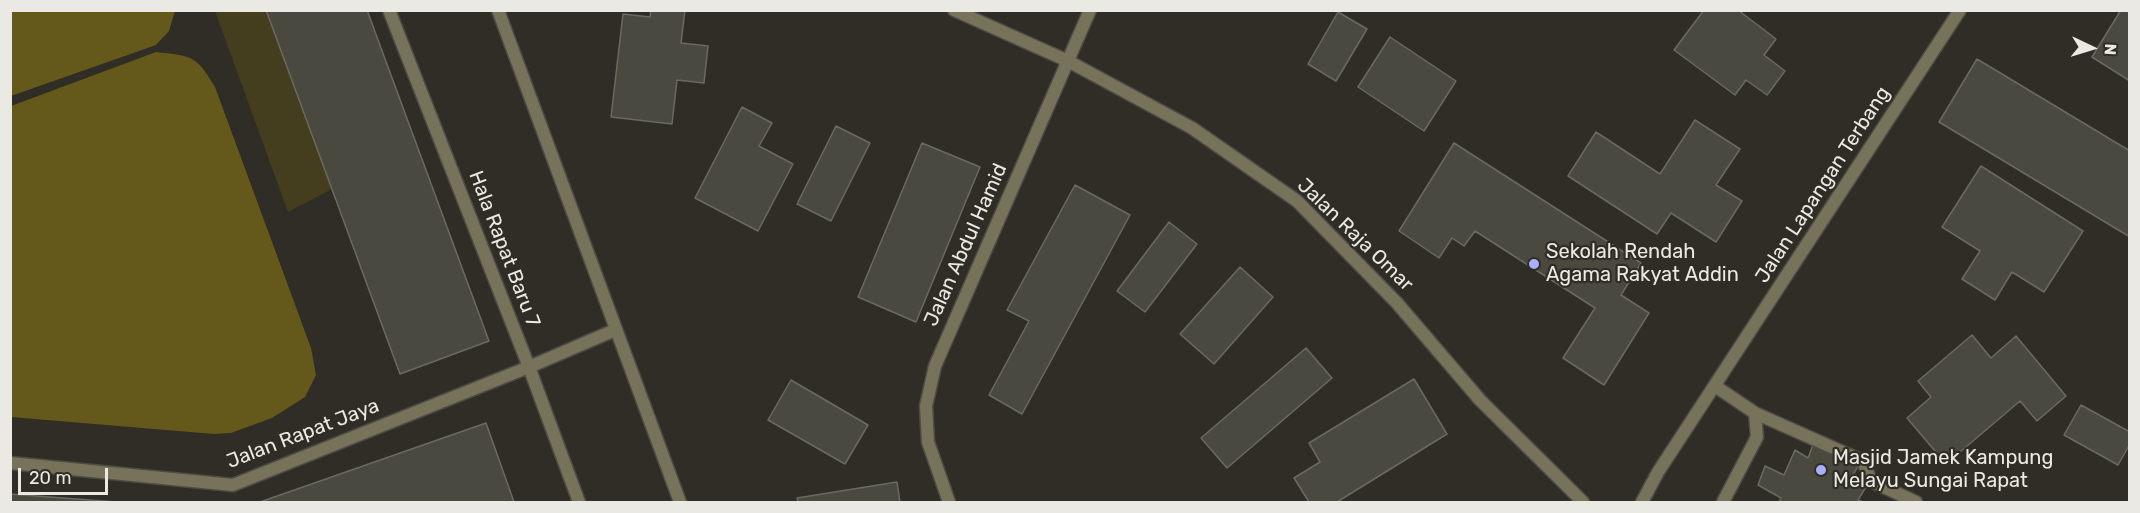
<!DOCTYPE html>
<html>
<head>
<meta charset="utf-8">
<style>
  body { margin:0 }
  #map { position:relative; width:2140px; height:513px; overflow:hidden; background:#2f2d25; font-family:Rubik,sans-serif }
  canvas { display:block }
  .frame { position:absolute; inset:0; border:12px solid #eae9e4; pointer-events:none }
  .north { position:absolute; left:2062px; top:18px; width:60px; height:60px; -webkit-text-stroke:4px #2f2d25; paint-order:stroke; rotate:94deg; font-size:16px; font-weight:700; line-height:24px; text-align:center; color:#eae9e4 }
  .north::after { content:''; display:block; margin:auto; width:21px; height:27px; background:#eae9e4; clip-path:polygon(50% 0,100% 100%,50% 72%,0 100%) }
  .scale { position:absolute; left:18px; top:468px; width:90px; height:27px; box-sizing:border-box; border:3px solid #eae9e4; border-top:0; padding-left:8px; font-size:18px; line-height:21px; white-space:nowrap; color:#eae9e4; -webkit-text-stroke:4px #2f2d25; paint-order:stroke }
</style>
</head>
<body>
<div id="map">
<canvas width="2140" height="513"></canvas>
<div class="frame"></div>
<div class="north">N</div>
<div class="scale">20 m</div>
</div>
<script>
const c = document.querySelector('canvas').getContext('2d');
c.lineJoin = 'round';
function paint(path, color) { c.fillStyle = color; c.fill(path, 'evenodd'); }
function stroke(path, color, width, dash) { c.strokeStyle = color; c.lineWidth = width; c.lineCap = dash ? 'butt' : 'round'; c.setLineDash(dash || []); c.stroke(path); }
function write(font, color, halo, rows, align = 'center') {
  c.font = font + ' Rubik,sans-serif'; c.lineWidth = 4.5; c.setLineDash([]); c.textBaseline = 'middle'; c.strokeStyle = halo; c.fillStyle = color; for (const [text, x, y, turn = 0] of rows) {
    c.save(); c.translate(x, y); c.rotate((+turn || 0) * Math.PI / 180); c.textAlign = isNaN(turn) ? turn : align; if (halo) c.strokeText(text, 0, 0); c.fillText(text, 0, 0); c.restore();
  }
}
const green = new Path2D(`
  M215,11H348L403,152L288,212Z`);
const water = new Path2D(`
  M10,11L11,10L175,11L169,31L156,45L11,96Z
  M156,52C192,56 196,55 215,87L311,348L316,375L305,397L272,418L231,433L214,434L11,417V106Z`);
const building = new Path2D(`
  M266,10H367L489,341L400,374Z
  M651,10H685L681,43L708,46L704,83L677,80L672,124L611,117L623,14L650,17Z
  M1704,10H1738L1776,39L1764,55L1785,71L1767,95L1746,80L1735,95L1674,50Z
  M2121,10L2130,12V81L2092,57Z
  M1338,12L1367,29L1336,81L1308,64Z
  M1390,37L1456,81L1424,131L1358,87Z
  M1977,59L2130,151V237L1939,122Z
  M742,107L772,123L759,146L793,164L758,231L695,198Z
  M1695,120L1740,149L1716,185L1742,201L1716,242L1671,213L1657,234L1568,176L1596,132L1660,174Z
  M836,126L870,143L831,221L797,204Z
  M922,143L980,167L916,322L858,297Z
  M1454,143L1641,263L1621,295L1649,313L1604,385L1563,358L1595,308L1475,231L1464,246L1452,238L1439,258L1399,231Z
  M1981,166L2083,231L2044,292L2012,272L1995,300L1962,279L1980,251L1942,227Z
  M1075,185L1130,215L1022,414L989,395L1029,321L1007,310Z
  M1169,222L1197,244L1145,312L1117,291Z
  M1240,267L1273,297L1214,364L1180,334Z
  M1972,335L1991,358L2016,336L2066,396L2037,421L2020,401L1946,464L1907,418L1931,397L1918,381Z
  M1306,348L1332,378L1227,468L1201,438Z
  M1414,379L1447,434L1337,502H1309L1294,478L1320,462L1309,443Z
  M791,380L868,425L845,464L768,420Z
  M2081,405L2130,432V444L2118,465L2064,435Z
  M486,423L514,502H260Z
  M1814,442L1858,466L1850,481L1866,487L1858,500L1863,502H1779L1781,498L1758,485L1765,466L1784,475L1795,450L1808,458Z
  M897,482L900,502H798L797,498Z
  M10,494L116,502H10Z`);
const service = new Path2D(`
  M1715,386L1755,413L1757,437L1723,502
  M1755,413L1863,461L1871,481L1916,502`);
const minor = new Path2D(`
  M389,10L529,367L579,502
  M954,10L1068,61L1192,128L1297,201L1397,303L1480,400L1583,502
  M10,463L233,485L529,367L615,330
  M949,502L928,442L926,406L935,366L1090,10`);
const tertiary = new Path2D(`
  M498,10L680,502
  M1642,502L1658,472L1960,10`);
const markers = [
  [1534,264,6,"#a8b0fc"],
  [1821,470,6,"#a8b0fc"]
];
const streetNames = [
  ["Jalan Lapangan Terbang",1823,185,-57],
  ["Jalan Raja Omar",1355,235,44],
  ["Jalan Abdul Hamid",966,245,-66],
  ["Hala Rapat Baru 7",504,249,69],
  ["Jalan Rapat Jaya",303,434,-21]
];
const poiNames = [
  ["Sekolah Rendah",1546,252],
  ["Agama Rakyat Addin",1546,275],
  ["Masjid Jamek Kampung",1833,458],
  ["Melayu Sungai Rapat",1833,481]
];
paint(green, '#443e1e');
paint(water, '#64591a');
paint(building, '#4a4940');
stroke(building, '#6b6960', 1.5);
stroke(service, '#4d4b44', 15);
stroke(minor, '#4d4b44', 15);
stroke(tertiary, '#4d4b44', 15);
stroke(service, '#77735a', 12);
stroke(minor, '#77735a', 12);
stroke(tertiary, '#77735a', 12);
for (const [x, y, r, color] of markers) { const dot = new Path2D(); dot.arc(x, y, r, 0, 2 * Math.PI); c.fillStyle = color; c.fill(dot); stroke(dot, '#2f2d25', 2); }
write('20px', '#eae9e4', '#2f2d25', streetNames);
write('20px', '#eae9e4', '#2f2d25', poiNames, 'left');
</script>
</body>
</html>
